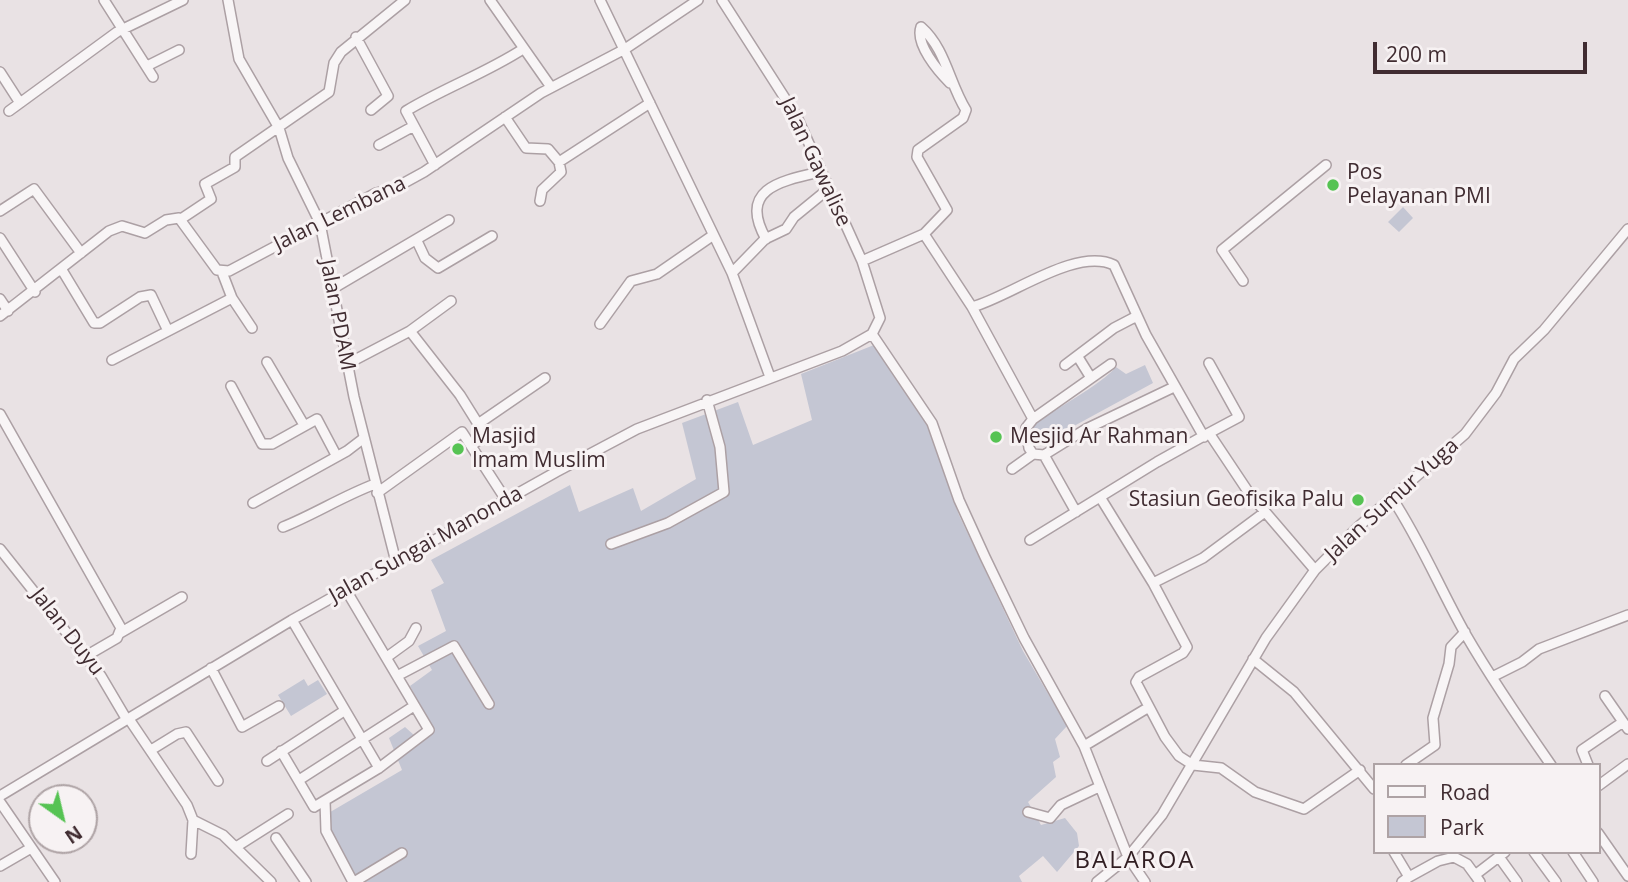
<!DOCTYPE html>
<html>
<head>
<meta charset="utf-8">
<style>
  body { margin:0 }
  #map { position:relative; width:1628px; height:882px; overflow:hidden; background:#e9e2e4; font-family:"Open Sans",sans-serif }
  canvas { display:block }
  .legend { position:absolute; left:1373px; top:763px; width:228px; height:91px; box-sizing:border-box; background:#f7f2f3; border:2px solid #aea3a5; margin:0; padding:9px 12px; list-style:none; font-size:21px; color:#402c31 }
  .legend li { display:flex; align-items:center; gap:14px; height:35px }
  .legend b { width:35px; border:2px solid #aea3a5 }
  .north { position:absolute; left:28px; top:784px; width:70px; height:70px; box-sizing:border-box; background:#f7f2f3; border:2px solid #aea3a5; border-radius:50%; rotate:146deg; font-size:19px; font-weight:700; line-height:28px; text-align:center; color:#402c31 }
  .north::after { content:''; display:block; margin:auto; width:24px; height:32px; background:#56c353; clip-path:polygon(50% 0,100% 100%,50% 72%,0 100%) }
  .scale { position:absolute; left:1373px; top:42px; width:214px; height:32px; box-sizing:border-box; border:4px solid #402c31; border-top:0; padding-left:9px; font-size:21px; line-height:24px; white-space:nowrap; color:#402c31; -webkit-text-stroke:5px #f7f2f3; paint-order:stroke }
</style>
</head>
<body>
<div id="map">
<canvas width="1628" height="882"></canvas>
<ul class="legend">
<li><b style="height:9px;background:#f8f5f6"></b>Road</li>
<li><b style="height:19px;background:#c4c6d3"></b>Park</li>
</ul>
<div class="north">N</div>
<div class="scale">200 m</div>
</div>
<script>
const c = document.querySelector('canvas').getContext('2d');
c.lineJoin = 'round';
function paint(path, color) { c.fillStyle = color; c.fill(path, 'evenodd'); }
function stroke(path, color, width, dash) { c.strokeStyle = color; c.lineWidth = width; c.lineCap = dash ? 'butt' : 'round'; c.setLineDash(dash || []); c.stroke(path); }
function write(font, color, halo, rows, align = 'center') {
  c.font = font + ' "Open Sans",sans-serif'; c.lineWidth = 6; c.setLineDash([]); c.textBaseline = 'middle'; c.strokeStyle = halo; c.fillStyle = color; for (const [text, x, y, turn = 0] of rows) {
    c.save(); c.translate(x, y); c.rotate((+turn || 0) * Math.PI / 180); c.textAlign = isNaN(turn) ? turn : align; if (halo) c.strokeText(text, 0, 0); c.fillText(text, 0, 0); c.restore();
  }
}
const green = new Path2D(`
  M1403,207L1413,218L1399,232L1388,222Z
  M874,345L927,423L959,515L1023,651L1067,726L1055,739L1060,757L1053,762L1056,777L1028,802L1041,825L1065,818L1077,833L1079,846L1057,872L1043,856L1019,876L1022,882H360L320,818L402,770L389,738L405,727L415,736L430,724L410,686L432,670L418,646L446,631L431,590L444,583L431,560L570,485L579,512L633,488L641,511L696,479L682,423L738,402L753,445L812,420L801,374Z
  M1145,365L1153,383L1063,432L1033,444L1031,426C1052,411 1102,384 1116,367L1126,374Z
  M304,679L308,686L318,680L327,694L291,716L278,695Z`);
const minor = new Path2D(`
  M104,0L153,77
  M228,0L239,59L279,128L288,158L320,223L354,397L396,562
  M490,0L551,87
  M600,0L732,273L770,377
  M921,27C946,49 949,83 966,110L963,118L918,150L917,157L947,210L924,234
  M921,27C915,44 938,71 950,83
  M356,37L388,96L371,110
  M147,66L179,50
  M0,72L20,103L117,32L183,0
  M9,111L20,103
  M505,117L526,148L548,149L559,162L650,103
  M379,145L412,127
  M435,165L406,111C444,88 486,73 523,49
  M540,201L542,190L561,172L559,162
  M0,211L34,189L81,253
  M181,219L211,199L205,184L235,167V157L329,92L334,63L341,52L405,0
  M0,238L35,292
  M766,239C738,189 780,181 820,172
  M417,241L425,258L438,268L492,236
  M862,261L924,234L972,307L1033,419L1026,428L1029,448L1033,454L1044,455L1086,429L1174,387
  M62,270L94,323H100L140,297L151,295L168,331
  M222,272L232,298L252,328
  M732,273L765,239L786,229L794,217L827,190
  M1243,281L1222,250L1326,165
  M332,289L449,220
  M0,299L8,311
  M972,307C1012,296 1075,247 1114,265L1146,335L1204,437
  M0,316L109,231L122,226L145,233L166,220L179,218L217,270L229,271L376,193L393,189L424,172L541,93L625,49L698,0
  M600,324L631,281L657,274L712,236
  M410,331L451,301
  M872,334L932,423L959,500L985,557L1024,638L1084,746L1128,857L1145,882
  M1078,357L1091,378
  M112,360L232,298
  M267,362L304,425
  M1209,363L1239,417L1209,433
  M347,364L410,331L460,395L485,435L471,446
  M1065,365L1114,328L1137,316
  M231,386L262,444H272L317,419L336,455
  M0,414L121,628L117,638L86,656
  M1033,419L1111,364
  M478,424L545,378
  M1044,455L1076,512
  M1012,469L1033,454
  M377,493L462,432L506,500
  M1100,497L1153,583L1203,558L1265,512
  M1392,498C1421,542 1440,589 1466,635C1492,680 1521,722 1551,765
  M253,503L347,451L364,438
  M283,527C315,514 343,496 375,484
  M1030,540L1157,462L1209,433L1249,493L1315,570
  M611,544L668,523L724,492L720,447L707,400
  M0,549L101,676L127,720
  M1153,583L1187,647L1183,653L1139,677L1136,682L1165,737L1179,756L1193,765L1221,768L1255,792L1304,809L1360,770
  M292,620L379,768
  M120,633L182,597
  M387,657L409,641L416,628
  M1253,659L1294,692L1374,789
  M211,668L242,727L279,706
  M397,676L454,646L489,704
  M1492,677L1522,662L1539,649L1628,615
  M1605,696L1628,729
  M129,719L187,805L193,820L191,854
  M1084,746L1149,707
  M151,750L177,734L186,732L218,781
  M281,751L314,807L379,768L429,730L346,590
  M267,761L344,711
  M1406,765L1435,745L1433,718L1449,664L1451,647L1465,632
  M1588,765L1582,750L1623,722
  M299,780L414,706
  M1598,786L1628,764
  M0,796L292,620L556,472L637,429L842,351L872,334L880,318L862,261L797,117L722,0
  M325,801L326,831L353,882
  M0,802L55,882
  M1028,812L1050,818L1061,805L1099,787
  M193,820L223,835L271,882
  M1598,833L1628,876
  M276,838L306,882
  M236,847L288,814
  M1394,852L1409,877L1402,882
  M1534,852L1556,882
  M1573,852L1593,882
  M1499,857L1517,882
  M0,866L31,848
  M1409,877L1438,861L1454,857L1467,864L1475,875
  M354,882L402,853
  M1097,882L1128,857L1162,815L1266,638L1315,570L1358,527L1465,434L1496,393L1514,359L1544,330L1628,229
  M1480,882L1475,875L1505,852`);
const markers = [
  [1333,185,7,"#56c353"],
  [996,437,7,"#56c353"],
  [458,449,7,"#56c353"],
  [1358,500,7,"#56c353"]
];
const streetNames = [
  ["Jalan Gawalise",815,162,65],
  ["Jalan Lembana",340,214,-26],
  ["Jalan PDAM",337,315,79],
  ["Jalan Sumur Yuga",1392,500,-42],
  ["Jalan Sungai Manonda",426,545,-29],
  ["Jalan Duyu",67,632,52]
];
const poiNames = [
  ["Pos",1347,173],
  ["Pelayanan PMI",1347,197],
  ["Masjid",472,437],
  ["Imam Muslim",472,461],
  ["Mesjid Ar Rahman",1010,437],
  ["Stasiun Geofisika Palu",1344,500,"right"]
];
const quarterNames = [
  ["BALAROA",1135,861]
];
paint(green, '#c4c6d3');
stroke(minor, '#aca0a4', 12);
stroke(minor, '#f8f5f6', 9);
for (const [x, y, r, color] of markers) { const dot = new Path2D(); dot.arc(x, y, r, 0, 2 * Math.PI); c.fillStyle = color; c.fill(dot); stroke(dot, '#f7f2f3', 2.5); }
write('21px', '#402c31', '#f7f2f3', streetNames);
write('21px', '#402c31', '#f7f2f3', poiNames, 'left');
c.letterSpacing = '2px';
write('24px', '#311e22', '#f7f2f3', quarterNames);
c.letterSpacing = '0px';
</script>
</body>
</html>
